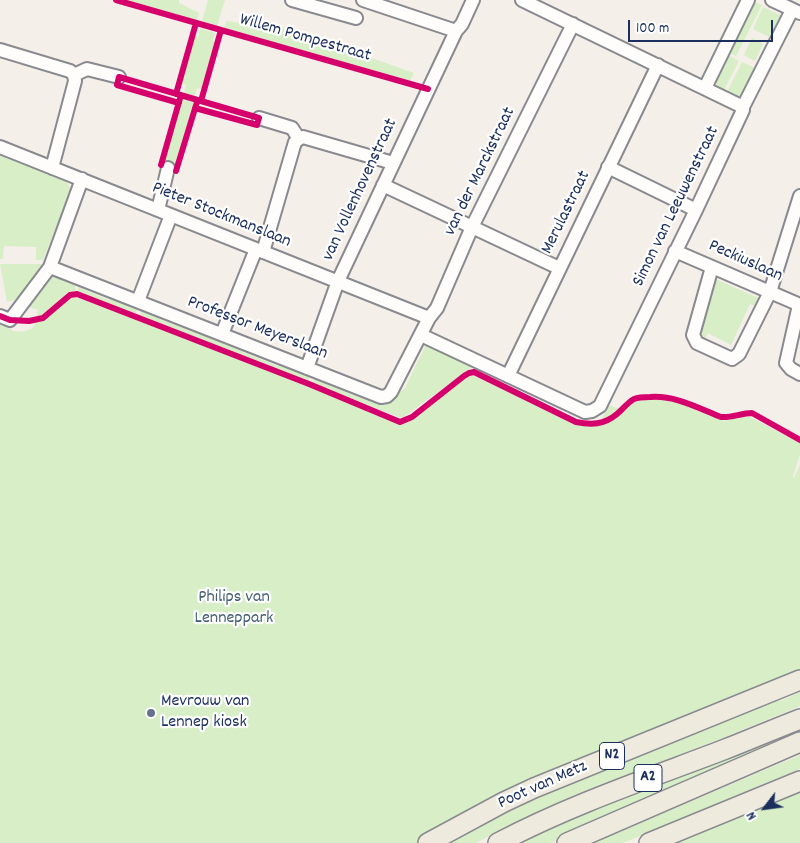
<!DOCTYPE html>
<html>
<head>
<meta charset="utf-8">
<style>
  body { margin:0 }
  #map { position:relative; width:800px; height:843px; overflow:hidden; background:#f5efe9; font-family:Dekko,sans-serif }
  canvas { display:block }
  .north { position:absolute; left:740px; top:783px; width:50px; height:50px; -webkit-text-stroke:4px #fff; paint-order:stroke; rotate:240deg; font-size:14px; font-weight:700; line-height:20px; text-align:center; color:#1b2f5e }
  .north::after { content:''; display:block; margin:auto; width:18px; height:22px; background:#1b2f5e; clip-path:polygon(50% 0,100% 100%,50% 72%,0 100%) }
  .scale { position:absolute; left:628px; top:20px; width:145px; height:22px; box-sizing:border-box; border:2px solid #1b2f5e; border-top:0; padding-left:6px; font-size:15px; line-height:18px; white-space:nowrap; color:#1b2f5e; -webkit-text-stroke:4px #fff; paint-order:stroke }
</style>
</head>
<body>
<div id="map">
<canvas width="800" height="843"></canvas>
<div class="north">N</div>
<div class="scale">100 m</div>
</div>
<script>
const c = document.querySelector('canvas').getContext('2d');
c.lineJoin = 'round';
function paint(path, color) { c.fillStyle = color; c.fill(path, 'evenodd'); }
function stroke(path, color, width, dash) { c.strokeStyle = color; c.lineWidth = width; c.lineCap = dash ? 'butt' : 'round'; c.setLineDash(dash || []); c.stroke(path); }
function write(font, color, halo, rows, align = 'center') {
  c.font = font + ' Dekko,sans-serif'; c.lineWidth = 4.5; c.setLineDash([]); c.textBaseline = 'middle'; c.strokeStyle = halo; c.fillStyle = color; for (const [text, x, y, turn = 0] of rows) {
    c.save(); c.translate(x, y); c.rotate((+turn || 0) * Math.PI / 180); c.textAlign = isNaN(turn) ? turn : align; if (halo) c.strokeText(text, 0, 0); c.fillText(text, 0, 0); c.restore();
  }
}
const green = new Path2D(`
  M126,0H179V3L199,13L197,20Z
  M208,0H225L217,26L202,21Z
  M757,3L762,5L736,56L729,53L753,4Z
  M763,7L782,16L774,33L771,32L769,37L753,29Z
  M250,18L347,46L346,49L414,73L410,81L224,28L226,21L247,24Z
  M200,28L215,33L213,40L216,42L202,89L197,88L195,96L184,93L186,85L181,83L194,36L198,37Z
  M752,38L763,44L755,61L744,55Z
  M728,55L739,61L724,90C719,87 716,86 716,80Z
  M742,62L757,69C752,79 748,92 737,97L727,92Z
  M182,99L194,103L176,165L164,162Z
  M0,155L66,181L71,189L43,260H36V247L4,246L3,259H0Z
  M0,264H42C38,273 23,295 15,300C14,300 7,302 7,302Z
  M55,275C65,279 75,280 76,291L67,293L44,314L40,316H37L38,310L28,307L52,277Z
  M715,279L761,299L757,307L750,304L731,345L708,333L704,341L700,339L698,332Z
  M78,287L109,300L114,298L138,308L135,314L78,291Z
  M75,297L146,323L400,423L413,419L465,378L473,375L572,423L577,425L599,426L608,405L624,410L636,401L655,399L678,403L724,421L748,416L800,443V454L793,477L794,478L800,465V675L561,770L525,782L494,796L458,816L418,843H0V324C8,327 0,324 8,328C16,334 24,332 33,328L35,322L44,320L67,300Z
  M142,309L157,315L159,319L193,332L198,331L241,348L243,352L278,366L281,364L310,376L308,381L140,315Z
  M426,344L430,345L472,367L404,417H400L312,384L315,377L324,381L326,384L360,398L364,396C373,399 384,406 392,399C397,396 400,391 405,388Z
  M800,692V706L720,739L574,795L510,825L476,843H441L502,809L753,706L783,700Z
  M800,726V735L551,843H512Z
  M800,755V769L623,843H593Z
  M800,788V843H667Z`);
const minor = new Path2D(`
  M292,0L356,18
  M363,0L456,31
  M522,0L743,107
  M772,0L800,13
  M0,50L70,71L74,75
  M74,75L87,69L119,77
  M705,88L748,0
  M259,118L292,128L299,139L303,137L393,163
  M0,147L429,318
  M608,167L696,210
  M52,168L75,81L74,75
  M383,185L559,268
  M158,210L168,168
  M675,251L800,305
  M263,252L295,142L299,139
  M50,267L381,397L387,396L391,392L429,318L437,308L472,227L573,24
  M712,267L693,335L697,343L732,359L739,354L770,292L800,196
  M138,301L171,215
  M799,305L786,363L791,369L800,374
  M0,316L10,320L50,267L82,179
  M222,334L256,249
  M421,335L585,412L592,411L600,406L696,210L743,110V107L792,10
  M307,368L338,281L456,31L462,24L473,0
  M508,376L658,65`);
const highway = new Path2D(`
  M428,843L504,802L534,788L800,680
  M498,843C570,805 647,779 723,750C749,740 774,729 800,719
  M567,843L800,742
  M649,843L800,781`);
const cycleway = new Path2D(`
  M116,0L428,89
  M176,94L196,23
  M201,101L221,30
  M179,103L117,85L119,77L259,118L257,125L195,108
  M161,165L181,95
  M176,171L197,102
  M0,316L10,320L29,321L43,318L70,295L77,294L309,384L400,422L412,417L464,376L469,373L474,372L576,422C591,425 604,425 617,414C623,409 627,403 634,399C639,397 645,397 650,397C675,395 698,408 721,417C732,418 741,413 752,413L800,440`);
const markers = [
  [151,713,5,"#67728f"]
];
const shields = [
  [612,756,25],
  [648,778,28]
];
const shieldNames = [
  ["N2",612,756],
  ["A2",648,778]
];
const streetNames = [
  ["Willem Pompestraat",305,39,16],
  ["van der Marckstraat",481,172,-64],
  ["van Vollenhovenstraat",361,190,-65],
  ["Simon van Leeuwenstraat",677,207,-64],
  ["Merulastraat",567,213,-64],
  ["Pieter Stockmanslaan",221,216,22],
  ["Peckiuslaan",745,262,24],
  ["Professor Meyerslaan",257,329,21],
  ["Poot van Metz",543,786,-24]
];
const parkNames = [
  ["Philips van",234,599],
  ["Lenneppark",234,620]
];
const poiNames = [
  ["Mevrouw van",161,703],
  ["Lennep kiosk",161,724]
];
paint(green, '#d7eec6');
stroke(minor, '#898a90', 16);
stroke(highway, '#898a90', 22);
stroke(minor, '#fefdfc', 12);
stroke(highway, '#eeebde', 19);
stroke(cycleway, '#d6006c', 6);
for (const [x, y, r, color] of markers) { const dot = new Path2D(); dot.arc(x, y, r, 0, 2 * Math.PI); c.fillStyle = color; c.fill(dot); stroke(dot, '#fff', 2); }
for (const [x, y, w] of shields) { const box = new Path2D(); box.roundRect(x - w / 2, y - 13.5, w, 27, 4); c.fillStyle = '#fff'; c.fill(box); stroke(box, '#1b2f5e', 1); }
write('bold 16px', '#1b2f5e', null, shieldNames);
write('18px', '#1b2f5e', '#fff', streetNames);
write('18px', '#445e71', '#fff', parkNames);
write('18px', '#1b2f5e', '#fff', poiNames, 'left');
</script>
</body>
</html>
